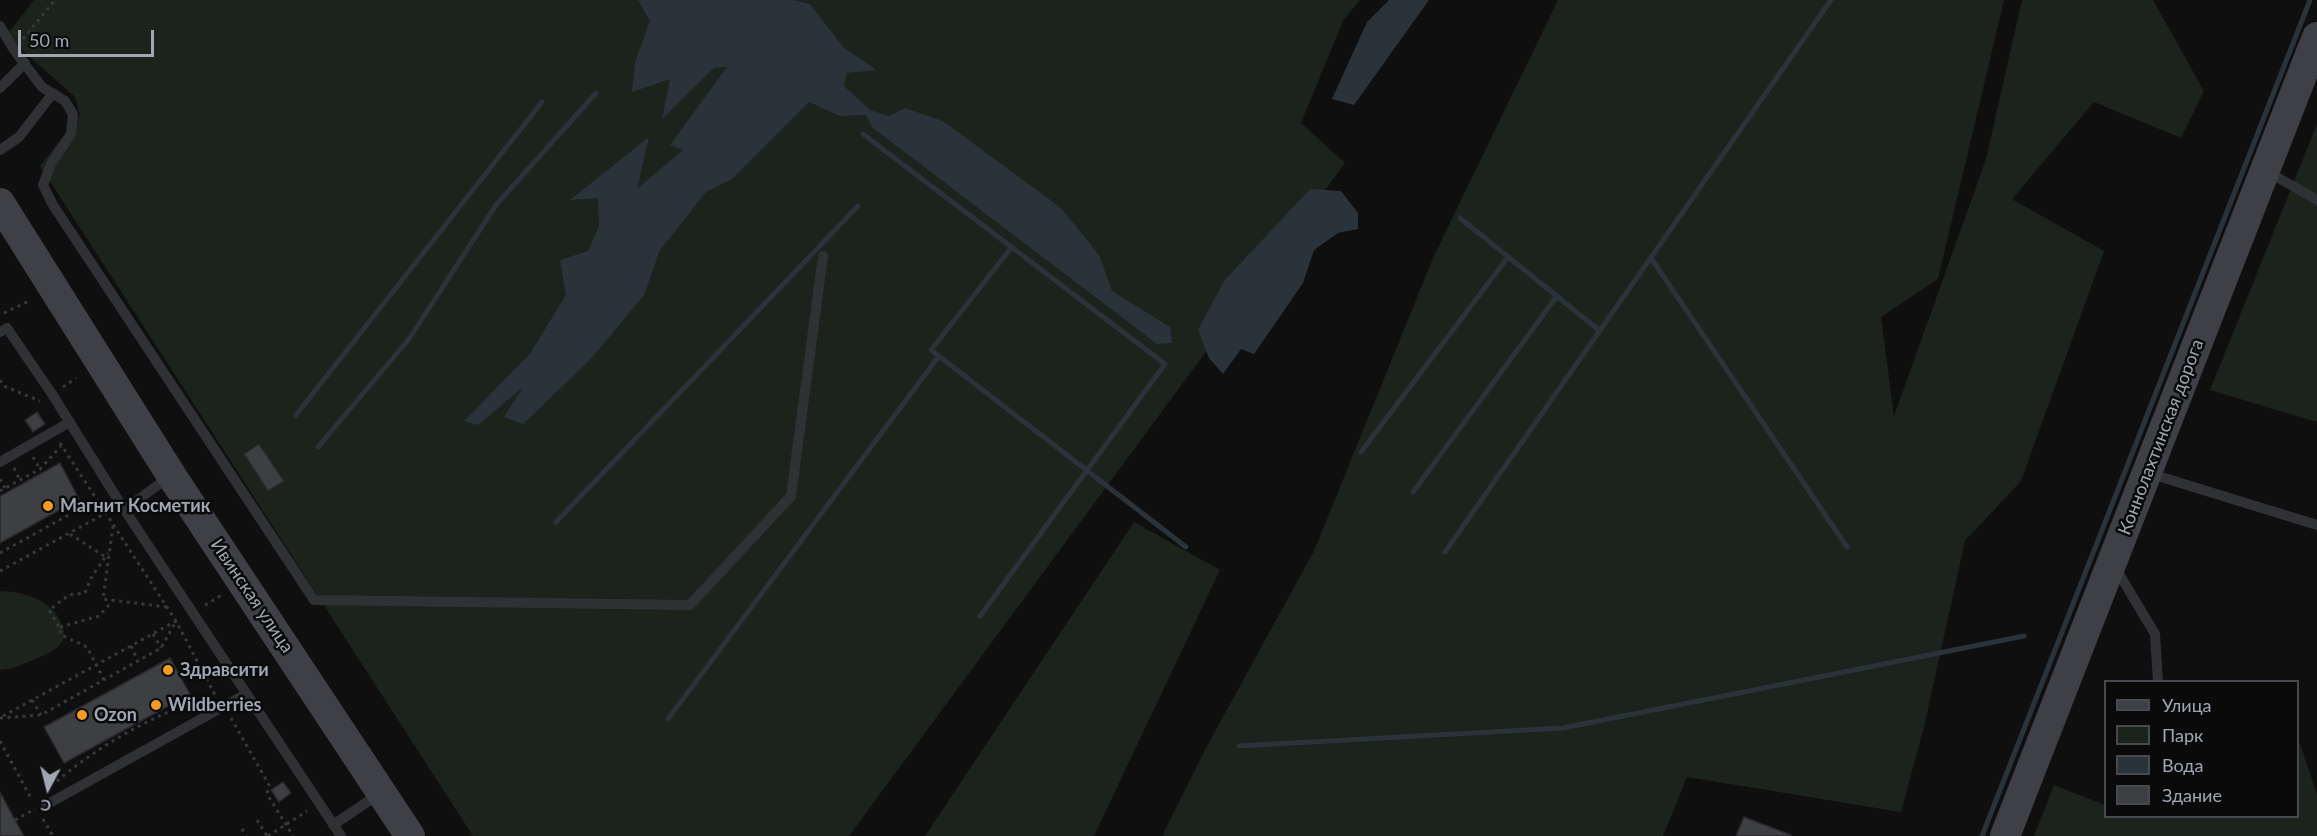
<!DOCTYPE html>
<html>
<head>
<meta charset="utf-8">
<style>
  body { margin:0 }
  #map { position:relative; width:2317px; height:836px; overflow:hidden; background:#0f0f10; font-family:Lato,sans-serif }
  canvas { display:block }
  .legend { position:absolute; left:2104px; top:680px; width:195px; height:138px; box-sizing:border-box; background:#0a0a0b; border:2px solid #46494e; margin:0; padding:8px 10px; list-style:none; font-size:18px; color:#a0a7b2 }
  .legend li { display:flex; align-items:center; gap:12px; height:30px }
  .legend b { width:30px; border:2px solid #46494e }
  .north { position:absolute; left:18px; top:758px; width:60px; height:60px; -webkit-text-stroke:4px #0a0a0b; paint-order:stroke; rotate:187deg; font-size:16px; font-weight:700; line-height:24px; text-align:center; color:#a0a7b2 }
  .north::after { content:''; display:block; margin:auto; width:21px; height:27px; background:#a0a7b2; clip-path:polygon(50% 0,100% 100%,50% 72%,0 100%) }
  .scale { position:absolute; left:18px; top:30px; width:136px; height:27px; box-sizing:border-box; border:3px solid #a0a7b2; border-top:0; padding-left:8px; font-size:18px; line-height:21px; white-space:nowrap; color:#a0a7b2; -webkit-text-stroke:4px #0a0a0b; paint-order:stroke }
</style>
</head>
<body>
<div id="map">
<canvas width="2317" height="836"></canvas>
<ul class="legend">
<li><b style="height:8px;background:#3e4045"></b>Улица</li>
<li><b style="height:16px;background:#1b231c"></b>Парк</li>
<li><b style="height:16px;background:#293339"></b>Вода</li>
<li><b style="height:16px;background:#3e3f43"></b>Здание</li>
</ul>
<div class="north">С</div>
<div class="scale">50 m</div>
</div>
<script>
const c = document.querySelector('canvas').getContext('2d');
c.lineJoin = 'round';
function paint(path, color) { c.fillStyle = color; c.fill(path, 'evenodd'); }
function stroke(path, color, width, dash) { c.strokeStyle = color; c.lineWidth = width; c.lineCap = dash ? 'butt' : 'round'; c.setLineDash(dash || []); c.stroke(path); }
function write(font, color, halo, rows, align = 'center') {
  c.font = font + ' Lato,sans-serif'; c.lineWidth = 5; c.setLineDash([]); c.textBaseline = 'middle'; c.strokeStyle = halo; c.fillStyle = color; for (const [text, x, y, turn = 0] of rows) {
    c.save(); c.translate(x, y); c.rotate((+turn || 0) * Math.PI / 180); c.textAlign = isNaN(turn) ? turn : align; if (halo) c.strokeText(text, 0, 0); c.fillText(text, 0, 0); c.restore();
  }
}
const green = new Path2D(`
  M34,0H1360L1343,21L1301,123L1345,163L849,836H473L40,166L80,115L75,97L6,36Z
  M1558,0H2004L1938,279L1881,317L1894,416L1986,159L2022,0H2153L2204,91L2181,138L2094,102L2012,199L2104,251L2021,481L1965,541L1924,727L1901,812L1687,777L1663,836H1162L1207,746L1314,551L1433,258Z
  M2317,124V422L2210,390Z
  M1134,522L1220,570L1094,836H925Z
  M2,591C25,592 54,601 62,625C64,631 66,636 62,642C56,651 44,655 35,659C23,665 13,669 0,670V592Z
  M2298,738L2317,794V836H2034L2054,785L2105,805L2106,816H2298Z`);
const water = new Path2D(`
  M638,0H793L810,4L844,48L877,70L847,73L844,86L870,110L889,116L905,108L943,121L1061,208L1099,255L1112,291L1170,327L1172,343L1157,344L873,128L866,115L840,116L809,102L732,179L706,192L660,250L644,295L589,361L523,424L504,417L523,387L478,425L464,421L529,355L566,295L560,260L588,251L599,226L598,198L570,200L649,137L637,189L683,150L670,145L727,67L714,68L662,119L670,79L632,92L635,62L650,21Z
  M1389,0H1429L1354,105L1332,99L1367,22Z
  M1310,189L1341,191L1358,213V229L1338,233L1314,250L1303,283L1254,354L1241,349L1223,374L1209,358L1198,330L1224,281Z`);
const stream = new Path2D(`
  M863,134L1165,364L980,616
  M1460,218L1600,331
  M1011,248L931,350L1186,547
  M1651,258L1847,547
  M296,415L542,102
  M318,447L409,339L496,205L596,93
  M1361,452L1508,257
  M1413,492L1557,296
  M556,522L858,206
  M1445,552L1831,0
  M668,719L939,356
  M1239,746L1563,728L2024,636
  M1982,836L2310,0`);
const building = new Path2D(`
  M37,412L45,424L33,432L25,420Z
  M259,444L284,481L268,491L244,454Z
  M60,463L79,499L0,543V496Z
  M170,658L190,694L64,763L44,727Z
  M283,782L291,793L279,802L271,790Z
  M0,792L15,820L24,836H0Z
  M1744,817L1791,835V836H1736Z`);
const path = new Path2D(`
  M23,39L55,0
  M4,313L29,301
  M0,380L4,386L40,401
  M63,387L76,378
  M60,443L176,621L215,695
  M33,457L40,469
  M14,468L20,480
  M0,479L5,488
  M0,491L40,469L61,446
  M113,526L103,599L167,607
  M70,534L107,558
  M0,553L83,507L102,506
  M0,571L106,513
  M205,605L222,595
  M60,627L99,616L113,600
  M153,634L161,648
  M131,646L138,661
  M104,680L87,647L61,635L59,627L49,610L69,595L85,593L91,578L108,553
  M32,700L41,715
  M3,716L178,620
  M0,718L41,715L161,648L175,623
  M231,718L269,785L267,794L293,836
  M0,741L32,800
  M57,781C97,747 155,713 205,699
  M43,819L53,836
  M15,820L35,809
  M257,820L267,836
  M242,829L246,836
  M268,836L307,811`);
const lane = new Path2D(`
  M0,26L14,50L42,87L65,101L73,114L71,134L51,164L43,185L53,205L314,600L690,605L791,496L823,256
  M0,88L25,63
  M0,150L19,137L53,93
  M2268,172L2317,200
  M0,332L7,328L52,394L120,503L341,836
  M0,462L70,422
  M2148,473L2317,525
  M124,510L158,485L170,479
  M2115,567L2155,634L2158,682
  M46,805L246,694
  M333,825L379,794`);
const secondary = new Path2D(`
  M0,203L173,478L410,836
  M2005,836L2317,37`);
const markers = [
  [48,506,6,"#f39b25"],
  [168,670,6,"#f39b25"],
  [156,705,6,"#f39b25"],
  [82,715,6,"#f39b25"]
];
const streetNames = [
  ["Коннолахтинская дорога",2161,437,-69],
  ["Ивинская улица",252,596,56]
];
const poiNames = [
  ["Магнит Косметик",60,506],
  ["Здравсити",180,670],
  ["Wildberries",168,705],
  ["Ozon",94,715]
];
paint(green, '#1b231c');
paint(water, '#293339');
stroke(stream, '#293339', 5);
paint(building, '#3e3f43');
stroke(building, '#29292c', 1.5);
stroke(path, '#36383c', 3, [3, 4.5]);
stroke(lane, '#303135', 10);
stroke(secondary, '#3e4045', 30);
for (const [x, y, r, color] of markers) { const dot = new Path2D(); dot.arc(x, y, r, 0, 2 * Math.PI); c.fillStyle = color; c.fill(dot); stroke(dot, '#0a0a0b', 2); }
write('18px', '#a0a7b2', '#0a0a0b', streetNames);
write('bold 18px', '#a0a7b2', '#0a0a0b', poiNames, 'left');
</script>
</body>
</html>
